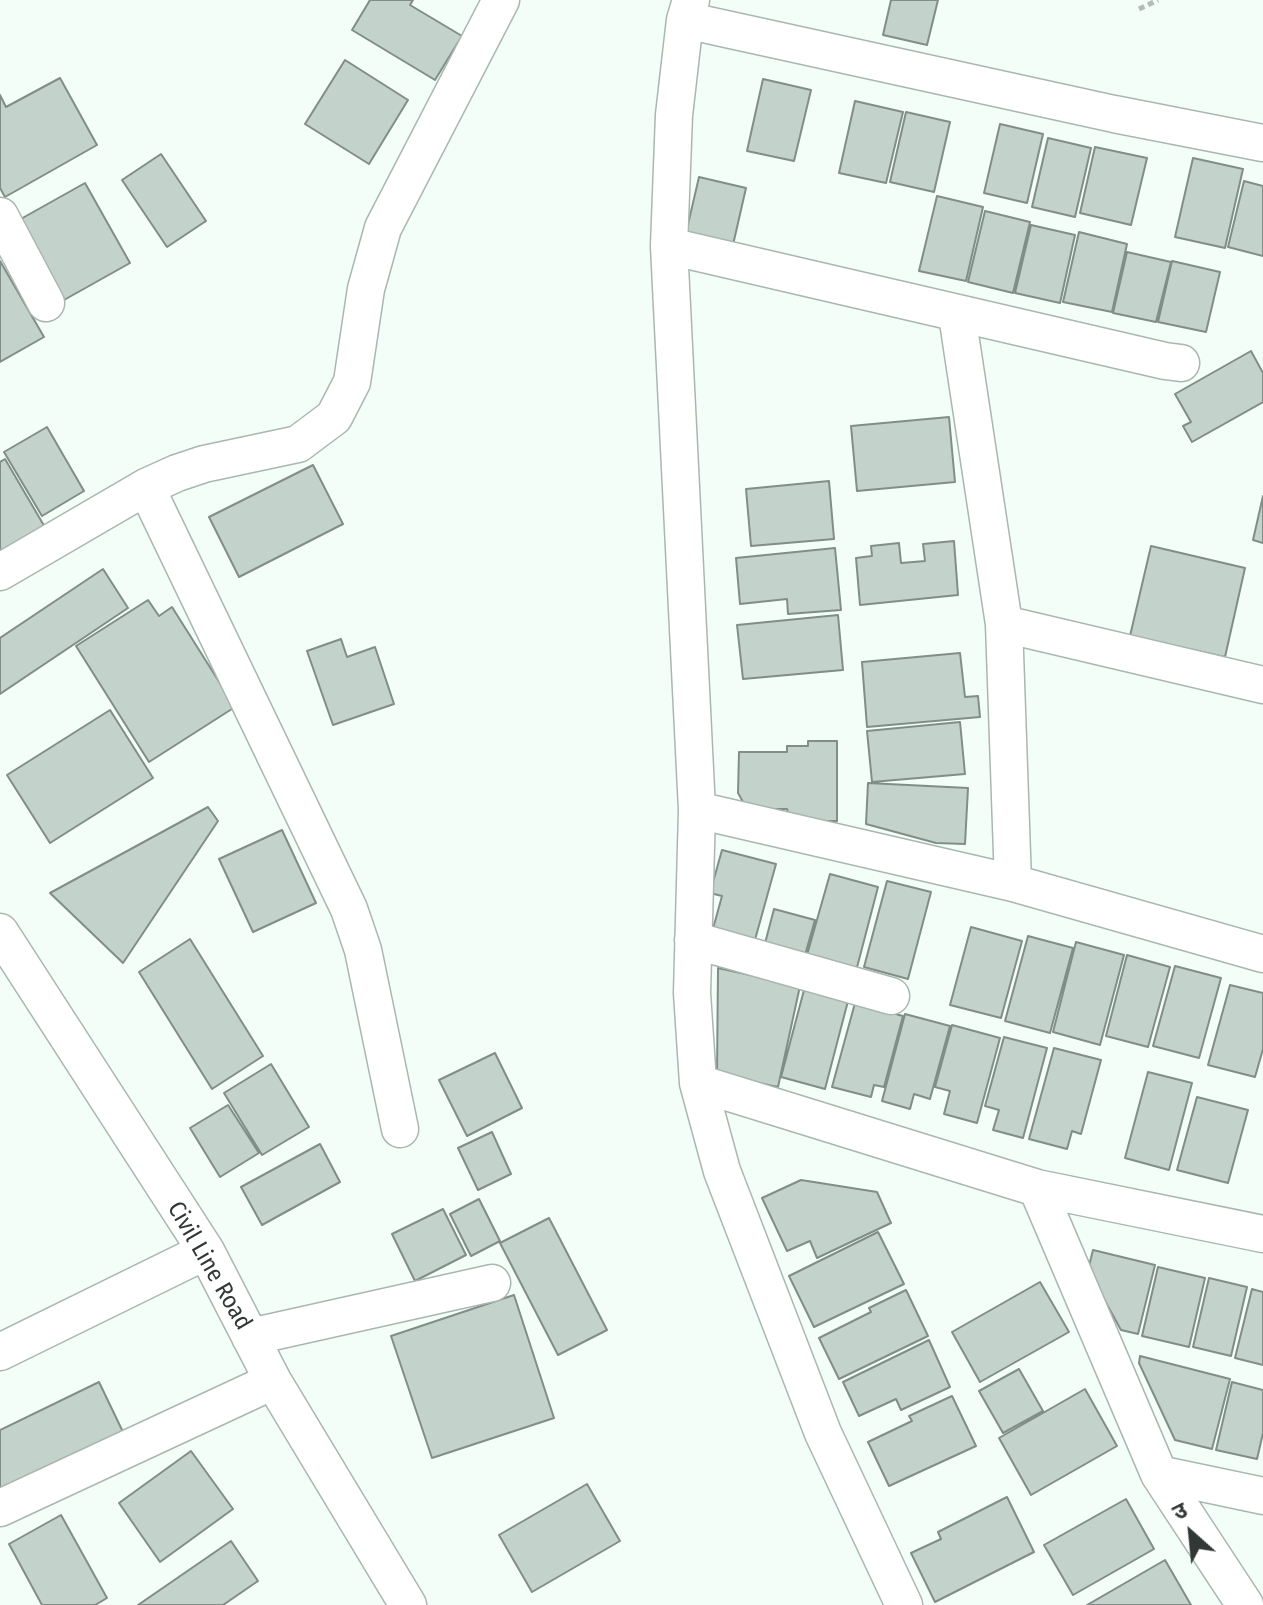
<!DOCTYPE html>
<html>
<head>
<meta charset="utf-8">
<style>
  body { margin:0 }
  #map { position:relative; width:1263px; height:1605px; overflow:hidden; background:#f3fef9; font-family:"Fira Sans Condensed","Noto Sans Devanagari",sans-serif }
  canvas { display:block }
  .north { position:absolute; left:1151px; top:1493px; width:80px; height:80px; -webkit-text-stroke:6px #fff; paint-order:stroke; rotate:333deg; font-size:22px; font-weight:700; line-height:32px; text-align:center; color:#323835 }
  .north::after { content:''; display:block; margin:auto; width:28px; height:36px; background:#323835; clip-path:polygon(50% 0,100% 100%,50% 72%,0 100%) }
</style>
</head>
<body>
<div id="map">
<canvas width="1263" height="1605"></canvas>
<div class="north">उ</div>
</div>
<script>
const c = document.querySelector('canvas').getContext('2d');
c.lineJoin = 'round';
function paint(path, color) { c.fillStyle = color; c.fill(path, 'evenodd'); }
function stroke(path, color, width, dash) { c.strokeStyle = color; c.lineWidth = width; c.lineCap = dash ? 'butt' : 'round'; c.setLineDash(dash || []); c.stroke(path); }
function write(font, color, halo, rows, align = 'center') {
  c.font = font + ' "Fira Sans Condensed",sans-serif'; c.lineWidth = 8; c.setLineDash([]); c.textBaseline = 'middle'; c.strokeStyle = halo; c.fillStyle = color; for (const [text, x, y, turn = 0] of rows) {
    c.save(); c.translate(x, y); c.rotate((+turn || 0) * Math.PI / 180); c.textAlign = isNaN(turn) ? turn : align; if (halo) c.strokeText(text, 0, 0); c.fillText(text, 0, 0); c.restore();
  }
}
const building = new Path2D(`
  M370,0H413L410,5L462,36L435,80L352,30Z
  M891,0H938L927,45L883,35Z
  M345,60L408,100L369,164L305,124Z
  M60,78L97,145L5,197L0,188V95L6,107Z
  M763,79L811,90L794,161L747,151Z
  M855,101L903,112L886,183L839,173Z
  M906,112L950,122L934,192L890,182Z
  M1000,124L1043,134L1027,203L984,193Z
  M1048,138L1091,148L1075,217L1032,207Z
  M1095,147L1147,158L1131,225L1080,213Z
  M161,154L206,221L167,247L122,180Z
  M1193,158L1243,169L1225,248L1175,237Z
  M699,177L746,188L730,258L683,246Z
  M1244,181L1263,186V256L1228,247Z
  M85,183L130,263L64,300L19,220Z
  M937,196L983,207L966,281L919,271Z
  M985,211L1030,222L1013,293L968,282Z
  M1031,225L1075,235L1060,303L1015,293Z
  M1079,232L1127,244L1112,312L1063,302Z
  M1127,252L1171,262L1156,322L1113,313Z
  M0,261L44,337L0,362Z
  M1172,261L1220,272L1206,332L1158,322Z
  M1251,351L1263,373V402L1192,442L1183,426L1191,422L1175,394Z
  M949,417L955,482L857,491L851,426Z
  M47,427L84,491L42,516L4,452Z
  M5,459L46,529L0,555V462Z
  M313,465L343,524L239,577L209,517Z
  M829,481L834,539L751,546L746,489Z
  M1263,496V543L1253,540Z
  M954,541L958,595L860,605L856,558L872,556L871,546L899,543L901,563L925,561L923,544Z
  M1151,546L1245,568L1225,657L1130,636Z
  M835,548L841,610L788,614L787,599L740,604L736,558Z
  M103,569L128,608L0,694V638Z
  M148,600L159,616L172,607L235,707L149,762L76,646Z
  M838,615L843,670L743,679L737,625Z
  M341,639L347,657L375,647L394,704L333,725L307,651Z
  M960,653L965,697L978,696L980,717L867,727L862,662Z
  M110,710L153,778L50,843L7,775Z
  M960,722L965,774L872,782L867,731Z
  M808,741H837V821H791L787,809H747L738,793L739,752H787V746H808Z
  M868,783L968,788L965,844L936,843L866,824Z
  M208,807L218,821L123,963L50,893Z
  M282,830L316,903L253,932L219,859Z
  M722,850L776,864L753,947L711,936L722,896L710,893Z
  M830,874L878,887L855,975L805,962Z
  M887,881L931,892L908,979L864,967Z
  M774,909L815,920L803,962L763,951Z
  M971,927L1022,941L1001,1018L950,1005Z
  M1028,936L1073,948L1050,1033L1005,1021Z
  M190,939L263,1056L212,1089L139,972Z
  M1076,942L1124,955L1100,1045L1053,1032Z
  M1127,955L1170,967L1148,1047L1106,1036Z
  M1175,966L1221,978L1199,1058L1153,1046Z
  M718,968L800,986L778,1087L717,1074Z
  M1230,985L1263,993V1049L1255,1077L1208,1065Z
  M804,990L848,1001L825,1089L781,1077Z
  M855,1003L903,1016L884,1087L874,1085L871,1097L832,1087Z
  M905,1014L950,1026L930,1099L914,1094L910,1109L882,1101Z
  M952,1025L1000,1038L977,1123L944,1114L950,1091L935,1087Z
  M1004,1037L1047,1048L1023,1138L993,1130L999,1110L985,1106Z
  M1054,1048L1101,1060L1081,1134L1072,1131L1067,1149L1029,1139Z
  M495,1053L522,1108L467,1136L439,1080Z
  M271,1064L309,1127L262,1155L224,1093Z
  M1148,1072L1192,1083L1169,1170L1125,1158Z
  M1197,1097L1248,1110L1228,1183L1177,1170Z
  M228,1105L259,1153L220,1177L190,1128Z
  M492,1132L511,1174L478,1190L458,1148Z
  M320,1144L340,1182L262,1225L241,1187Z
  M801,1180L877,1192L891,1223L817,1258L810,1241L787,1251L762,1198Z
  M479,1199L500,1241L471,1256L450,1214Z
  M443,1209L466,1255L415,1281L392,1234Z
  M549,1218L607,1330L558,1355L500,1243Z
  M878,1232L904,1284L814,1327L789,1276Z
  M1093,1250L1155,1265L1138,1334L1121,1330L1088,1270Z
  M1158,1267L1205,1278L1189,1347L1142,1336Z
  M1209,1278L1247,1287L1231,1356L1193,1347Z
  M1040,1282L1069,1332L980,1382L952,1332Z
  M1252,1289L1263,1292V1365L1235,1358Z
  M906,1290L928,1336L839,1379L819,1338L871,1312L869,1308Z
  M514,1295L554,1418L432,1458L391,1336Z
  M929,1340L950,1387L901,1410L896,1399L859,1416L843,1382Z
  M1140,1356L1230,1379L1212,1449L1175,1440L1139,1363Z
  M1019,1369L1043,1411L1003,1433L979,1391Z
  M99,1382L123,1432L0,1491V1430Z
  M1232,1382L1263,1390V1433L1257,1459L1216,1450Z
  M1085,1389L1117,1446L1031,1495L999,1438Z
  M952,1396L976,1446L889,1486L868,1442L912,1421L909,1416Z
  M191,1451L233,1509L160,1562L119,1503Z
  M587,1484L620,1541L532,1592L499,1535Z
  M1007,1497L1034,1552L935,1602L911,1553L941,1539L938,1532Z
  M1126,1499L1154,1549L1073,1595L1044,1545Z
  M61,1515L107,1598L95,1605H42L9,1544Z
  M231,1541L258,1581L223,1605H138Z
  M1165,1560L1191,1605H1087Z`);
const path = new Path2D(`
  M1139,9L1158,0`);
const minor = new Path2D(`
  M691,0L685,20L674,115L669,246L697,810L692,993L698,1083L722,1171L823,1433L904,1605
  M685,20L1114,114L1263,143
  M0,216L46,303
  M669,246L1165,361L1181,363
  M957,315L1004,624L1013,883
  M146,487L349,909L363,950L400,1129
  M0,572L146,487L177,473L204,464L298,444L334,417L352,382L366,289L383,228L501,0
  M1004,624L1263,685
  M697,810L1013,883L1263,954
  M0,932L206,1251L273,1381L408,1605
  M693,940L891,996
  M698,1083L1037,1188L1263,1234
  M1037,1188L1159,1474L1245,1605
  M250,1337L492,1283
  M0,1352L206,1251
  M1159,1474L1263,1496
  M0,1508L273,1381`);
const streetNames = [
  ["Civil Line Road",209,1266,60]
];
paint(building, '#c4d2cc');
stroke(building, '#818d88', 2);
stroke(minor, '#aab7b1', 39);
stroke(path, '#b3bcb8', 5, [6, 4]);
stroke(minor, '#fff', 36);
write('24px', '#323835', '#fff', streetNames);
</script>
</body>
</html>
